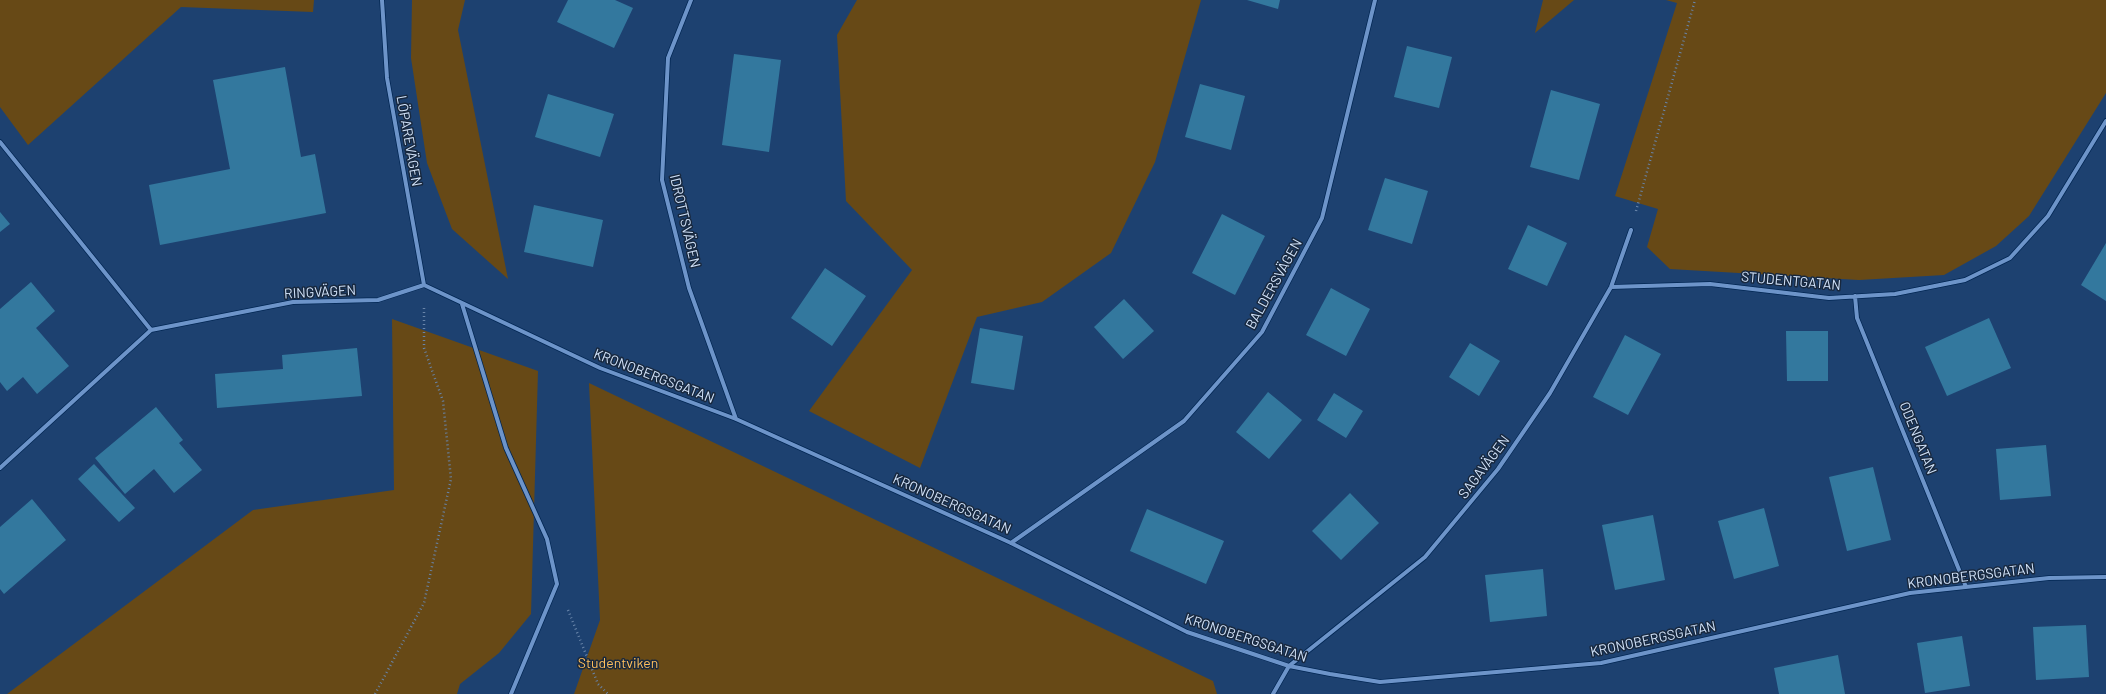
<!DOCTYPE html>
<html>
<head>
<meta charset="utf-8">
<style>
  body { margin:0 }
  canvas { display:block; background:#1d4170 }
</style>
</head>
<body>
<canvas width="2106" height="694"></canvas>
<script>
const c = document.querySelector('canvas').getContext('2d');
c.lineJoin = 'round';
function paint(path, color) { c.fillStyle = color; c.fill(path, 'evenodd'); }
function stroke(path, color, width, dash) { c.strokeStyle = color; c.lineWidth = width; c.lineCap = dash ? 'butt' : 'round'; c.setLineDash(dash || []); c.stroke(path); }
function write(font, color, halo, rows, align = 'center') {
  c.font = font + ' Barlow,sans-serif'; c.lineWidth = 3; c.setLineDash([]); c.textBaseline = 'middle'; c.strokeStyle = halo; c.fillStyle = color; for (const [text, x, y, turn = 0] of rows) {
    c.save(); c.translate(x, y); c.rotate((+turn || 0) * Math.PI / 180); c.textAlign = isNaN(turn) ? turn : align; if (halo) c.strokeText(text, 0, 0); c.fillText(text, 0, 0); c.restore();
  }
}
const green = new Path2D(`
  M0,0H314L313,12L181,7L28,145L0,107Z
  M412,0H465L458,30L508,279L452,229L427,163L411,58Z
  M857,0H1201L1155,162L1111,253L1042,302L977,317L920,468L809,411L912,270L846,201L837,35Z
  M1543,0H1574L1535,33Z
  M1666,0H2106V93L2029,216L1996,246L1944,275L1859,280L1670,269L1647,247L1658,209L1615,196L1677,3Z
  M392,319L538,371L531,614L499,653L460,684L457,694H7L253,510L394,490Z
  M589,383L1213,681L1217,694H574L600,620Z`);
const building = new Path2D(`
  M568,0H615L633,8L614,48L557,22Z
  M1247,0H1280L1278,9Z
  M1407,46L1452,57L1439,108L1394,97Z
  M734,54L781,60L769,152L722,145Z
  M285,67L301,157L315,154L326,213L160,245L149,185L230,169L213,80Z
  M1200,84L1245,96L1231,150L1185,137Z
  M1551,90L1600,104L1579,180L1530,167Z
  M548,94L614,114L600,157L535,137Z
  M1385,178L1428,191L1412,244L1368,230Z
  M534,205L603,220L593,267L524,252Z
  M0,212L10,224L0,232Z
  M1222,214L1265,236L1235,295L1192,273Z
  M1528,225L1567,243L1547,286L1508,269Z
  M2106,243V301L2081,285Z
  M825,268L866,296L832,346L791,318Z
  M31,282L55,311L36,328L69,366L37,394L23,377L7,391L0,382V309Z
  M1331,288L1370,309L1346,356L1306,335Z
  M1124,299L1154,331L1123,359L1094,327Z
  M1989,318L2011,368L1947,396L1925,347Z
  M980,328L1023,336L1014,390L971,383Z
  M1786,331H1828V381H1787Z
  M1625,335L1661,354L1628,415L1593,397Z
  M1470,343L1500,361L1479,396L1449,377Z
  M357,348L362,396L217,408L215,374L283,369L282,355Z
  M1268,392L1302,420L1269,459L1236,432Z
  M1334,393L1363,411L1346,438L1317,420Z
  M156,407L183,440L179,443L202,470L174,493L154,469L125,494L95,458Z
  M2046,445L2051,496L2000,500L1996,449Z
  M94,464L135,508L119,522L78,479Z
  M1873,467L1891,540L1847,551L1829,477Z
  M1350,493L1379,523L1341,560L1312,531Z
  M32,499L66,540L4,594L0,589V527Z
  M1764,508L1779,566L1734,579L1718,521Z
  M1147,509L1224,541L1206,584L1130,551Z
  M1653,515L1665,580L1615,590L1602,525Z
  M1543,569L1547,616L1490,622L1485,575Z
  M2086,625L2089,677L2036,680L2033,627Z
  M1962,636L1970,686L1925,693L1917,643Z
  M1838,655L1845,694H1779L1774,668Z`);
const path = new Path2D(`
  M1636,211L1695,0
  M568,610L598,684L608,694
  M375,694L424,603L451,479L443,401L424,348V308`);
const minor = new Path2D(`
  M382,0L387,78L424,285
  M691,0L668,58L662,180L689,288L736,419
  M0,142L151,330L293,302L378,300L424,285L600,368L736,419L1011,543L1187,632L1289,666L1330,674L1380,682L1601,663L1910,593L2049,578L2106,577
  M1611,287L1710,284L1829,298L1895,294L1965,280L2010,258L2048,216L2106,121
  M1855,296L1857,318L1966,587
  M462,304L506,448L547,539L557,584L511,694
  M0,468L151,330
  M1011,543L1184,421L1262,332L1322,218L1375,0
  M1273,694L1289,666L1425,557L1498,469L1550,393L1611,287L1631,230`);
const streetNames = [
  ["LÖPAREVÄGEN",409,141,80],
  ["IDROTTSVÄGEN",685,221,77],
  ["STUDENTGATAN",1791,281,5],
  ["BALDERSVÄGEN",1274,284,-61],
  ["RINGVÄGEN",320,292,-3],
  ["KRONOBERGSGATAN",654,376,21],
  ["ODENGATAN",1918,438,68],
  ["SAGAVÄGEN",1484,467,-53],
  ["KRONOBERGSGATAN",952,504,24],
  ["KRONOBERGSGATAN",1971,576,-7],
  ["KRONOBERGSGATAN",1246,638,18],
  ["KRONOBERGSGATAN",1653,639,-12]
];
const parkNames = [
  ["Studentviken",618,663]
];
paint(green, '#674916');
paint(building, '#33789e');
stroke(minor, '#012653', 5.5);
stroke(path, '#6884a9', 2.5, [1, 3]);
stroke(minor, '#6d94c9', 4);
write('14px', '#d2e3fa', '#18283e', streetNames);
write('14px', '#ffbf5c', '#18283e', parkNames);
</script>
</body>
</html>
